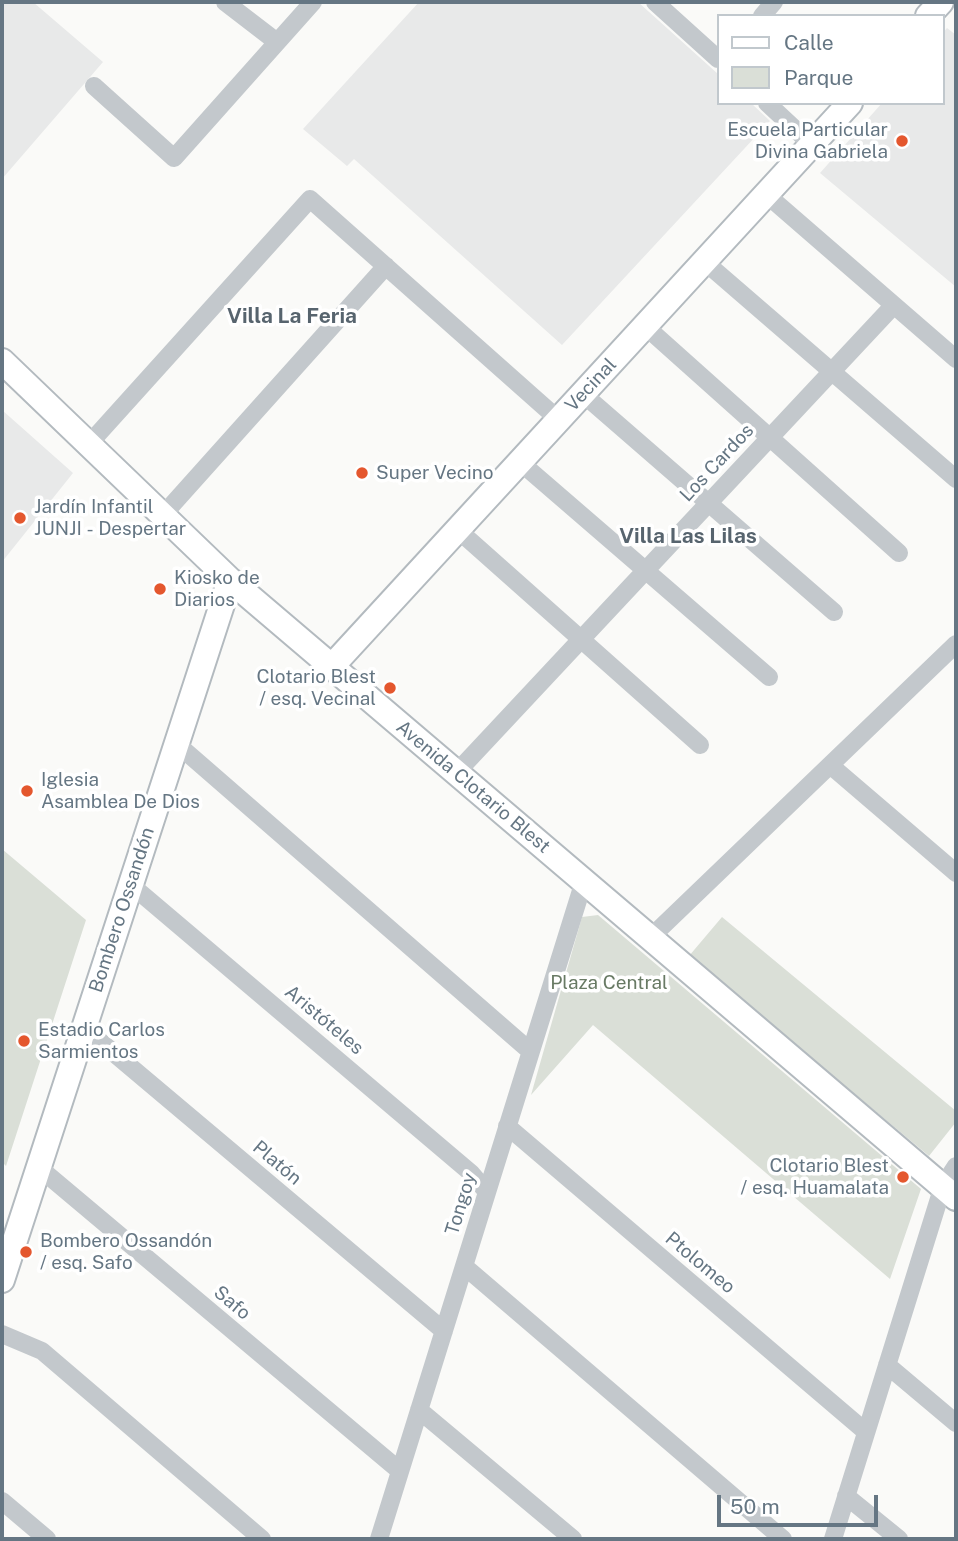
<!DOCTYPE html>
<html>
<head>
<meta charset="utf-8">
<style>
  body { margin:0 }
  #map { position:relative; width:958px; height:1541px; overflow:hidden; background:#fafaf8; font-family:"Public Sans",sans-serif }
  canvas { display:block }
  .frame { position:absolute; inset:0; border:4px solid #657683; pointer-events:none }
  .legend { position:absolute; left:717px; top:14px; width:228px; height:91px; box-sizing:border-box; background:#fff; border:2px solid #c1c8cd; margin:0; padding:9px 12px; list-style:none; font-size:21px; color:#657683 }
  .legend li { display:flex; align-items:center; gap:14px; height:35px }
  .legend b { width:35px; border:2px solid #c1c8cd }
  .scale { position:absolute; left:717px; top:1495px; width:161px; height:32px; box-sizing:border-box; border:4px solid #657683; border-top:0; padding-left:9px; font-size:21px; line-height:24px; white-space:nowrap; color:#657683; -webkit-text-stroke:5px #fff; paint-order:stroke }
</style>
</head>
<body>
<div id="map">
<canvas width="958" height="1541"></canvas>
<div class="frame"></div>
<ul class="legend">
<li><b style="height:9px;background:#fff"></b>Calle</li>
<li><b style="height:19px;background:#dadfd7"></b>Parque</li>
</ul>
<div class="scale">50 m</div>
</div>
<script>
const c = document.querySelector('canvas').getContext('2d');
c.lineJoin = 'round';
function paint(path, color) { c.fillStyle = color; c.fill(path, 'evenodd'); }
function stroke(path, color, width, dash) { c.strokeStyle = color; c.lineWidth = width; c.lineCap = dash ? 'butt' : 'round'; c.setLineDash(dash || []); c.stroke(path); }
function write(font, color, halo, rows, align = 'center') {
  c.font = font + ' "Public Sans",sans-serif'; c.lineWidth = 7; c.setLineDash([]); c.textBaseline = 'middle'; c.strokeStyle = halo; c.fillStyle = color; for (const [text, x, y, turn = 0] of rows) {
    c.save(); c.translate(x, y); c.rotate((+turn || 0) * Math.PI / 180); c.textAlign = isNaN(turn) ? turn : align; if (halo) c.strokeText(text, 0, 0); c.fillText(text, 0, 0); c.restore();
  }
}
const built = new Path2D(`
  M2,2H33L103,62L2,179Z
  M419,2H638L718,74V103H751L770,121L562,345L354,159L347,166L303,129Z
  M947,28L956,35V287L820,173L882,103H942V34Z
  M2,410L73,473L2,562Z`);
const green = new Path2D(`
  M2,849L86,920L6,1166L2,1162Z
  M598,915L921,1189L890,1279L593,1025L531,1095L582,917Z
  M722,917L956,1111V1122L929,1156L689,956Z`);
const street = new Path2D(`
  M225,2L277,42
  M655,2L718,59
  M762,16L774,2
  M94,86L174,158L313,2
  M767,103L812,145
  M767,195L956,359
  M705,262L956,479
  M645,326L899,553
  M583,394L834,612
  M88,445L310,199L559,420
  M520,462L769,677
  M162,516L386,266
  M458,530L700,745
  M177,744L530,1051
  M830,765L956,873
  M456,773L894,305
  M130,884L471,1173L487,1192
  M649,939L956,644
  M83,1027L444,1331
  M507,1126L866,1432
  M37,1166L400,1471
  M464,1266L783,1539
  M2,1334L42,1351L262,1539
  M887,1365L956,1423
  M419,1410L573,1539
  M846,1496L899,1539
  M2,1501L47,1539
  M379,1539L584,881
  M833,1539L943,1186L956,1166`);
const secondary = new Path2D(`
  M928,16L941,2
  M2,361L230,580L956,1198
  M332,666L850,103
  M2,1280L230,580`);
const markers = [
  [902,141,7,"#e4572e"],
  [362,473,7,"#e4572e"],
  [20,518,7,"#e4572e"],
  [160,589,7,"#e4572e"],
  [390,688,7,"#e4572e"],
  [27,791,7,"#e4572e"],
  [24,1041,7,"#e4572e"],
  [903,1177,7,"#e4572e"],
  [26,1252,7,"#e4572e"]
];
const poiNames = [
  ["Escuela Particular",888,130,"right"],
  ["Divina Gabriela",888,152,"right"],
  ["Super Vecino",376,473],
  ["Jardín Infantil",34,507],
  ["JUNJI - Despertar",34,529],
  ["Kiosko de",174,578],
  ["Diarios",174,600],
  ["Clotario Blest",376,677,"right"],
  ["/ esq. Vecinal",376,699,"right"],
  ["Iglesia",41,780],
  ["Asamblea De Dios",41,802],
  ["Estadio Carlos",38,1030],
  ["Sarmientos",38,1052],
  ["Clotario Blest",889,1166,"right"],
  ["/ esq. Huamalata",889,1188,"right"],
  ["Bombero Ossandón",40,1241],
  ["/ esq. Safo",40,1263]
];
const streetNames = [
  ["Vecinal",591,385,-47],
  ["Los Cardos",717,463,-47],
  ["Avenida Clotario Blest",473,787,40],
  ["Bombero Ossandón",122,910,-72],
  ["Aristóteles",324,1020,40],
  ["Platón",277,1163,40],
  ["Tongoy",461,1204,-73],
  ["Ptolomeo",700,1263,40],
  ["Safo",232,1303,40]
];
const parkNames = [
  ["Plaza Central",609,983]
];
const neighbourhoodNames = [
  ["Villa La Feria",292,317],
  ["Villa Las Lilas",688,537]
];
paint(built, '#e8e9e9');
paint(green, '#dadfd7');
stroke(secondary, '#b3babf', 28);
stroke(street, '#c3c8cc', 18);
stroke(secondary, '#fff', 24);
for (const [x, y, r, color] of markers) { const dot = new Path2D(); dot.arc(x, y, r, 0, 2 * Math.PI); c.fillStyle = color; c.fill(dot); stroke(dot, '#fff', 2.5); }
write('19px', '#657683', '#fff', poiNames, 'left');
write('19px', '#657683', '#fff', streetNames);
write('19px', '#687a64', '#fff', parkNames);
write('bold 21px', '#57646e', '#fff', neighbourhoodNames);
</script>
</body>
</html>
